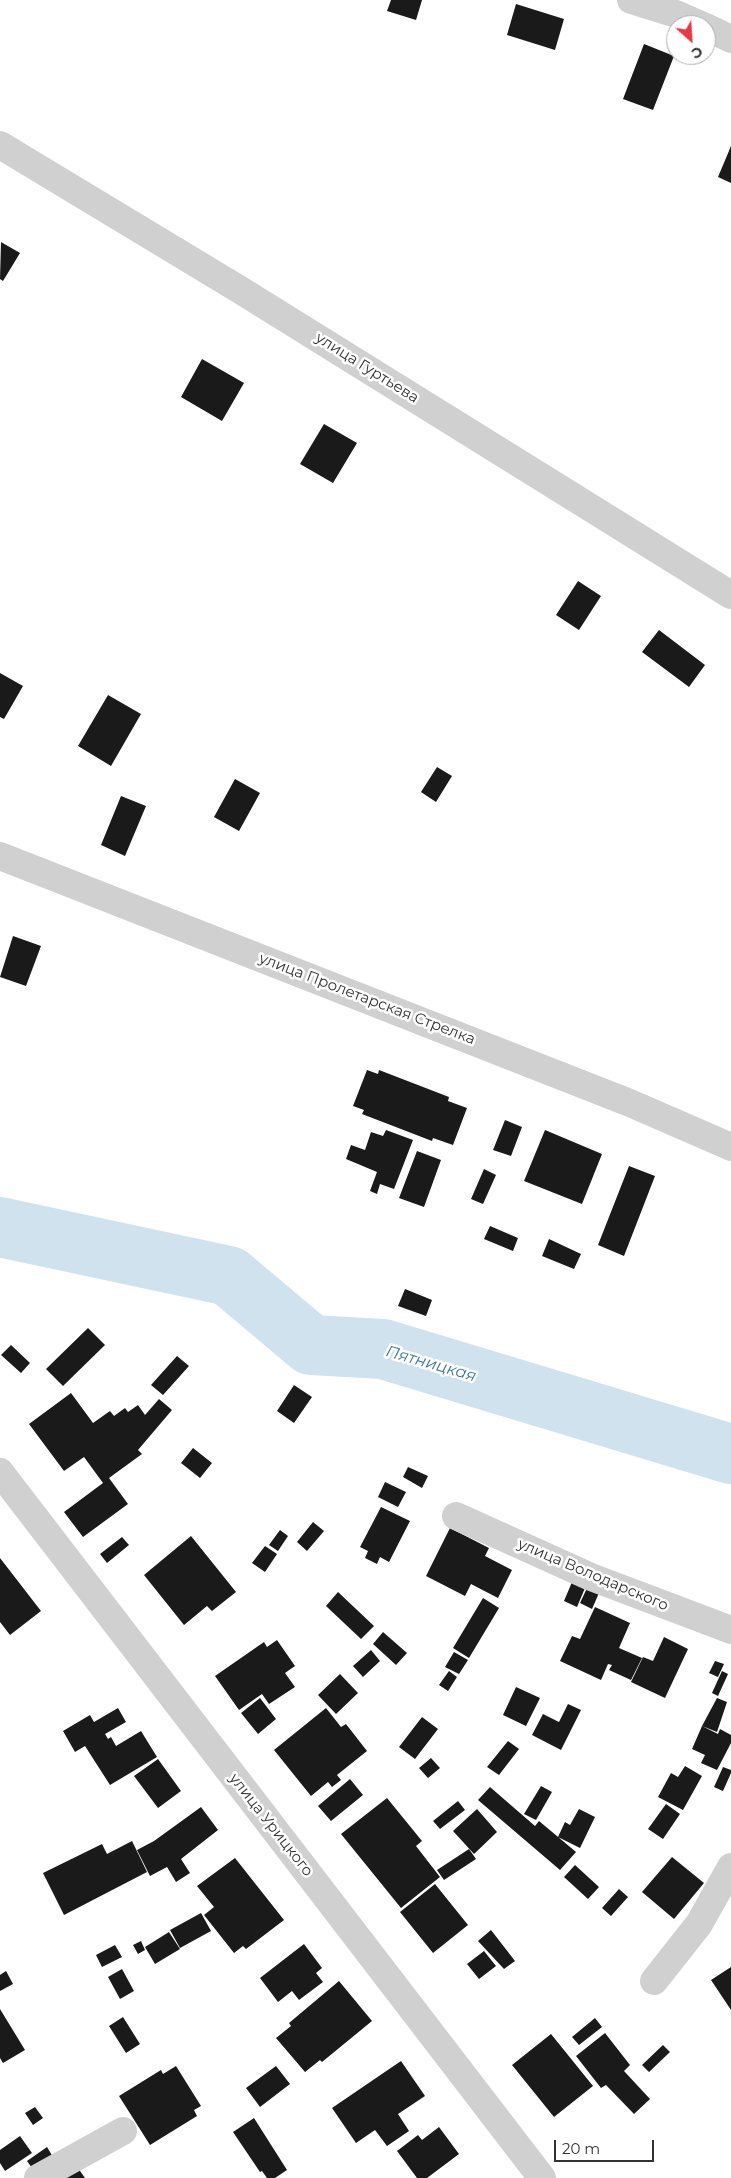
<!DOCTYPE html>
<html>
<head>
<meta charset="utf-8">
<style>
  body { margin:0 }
  #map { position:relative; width:731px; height:2178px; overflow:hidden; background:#fff; font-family:Montserrat,sans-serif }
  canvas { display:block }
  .north { position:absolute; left:666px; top:15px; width:50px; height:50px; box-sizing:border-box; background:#fff; border:1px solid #adadad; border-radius:50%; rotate:154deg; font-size:14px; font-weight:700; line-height:20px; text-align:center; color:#333 }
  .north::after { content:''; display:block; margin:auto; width:18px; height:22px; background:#e63946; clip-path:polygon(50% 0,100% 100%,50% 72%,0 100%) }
  .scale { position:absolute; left:554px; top:2140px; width:100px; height:22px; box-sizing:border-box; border:2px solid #333; border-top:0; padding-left:6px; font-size:15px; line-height:18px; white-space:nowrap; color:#333; -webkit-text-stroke:4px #fff; paint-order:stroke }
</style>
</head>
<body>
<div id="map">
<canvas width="731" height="2178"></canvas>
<div class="north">С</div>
<div class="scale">20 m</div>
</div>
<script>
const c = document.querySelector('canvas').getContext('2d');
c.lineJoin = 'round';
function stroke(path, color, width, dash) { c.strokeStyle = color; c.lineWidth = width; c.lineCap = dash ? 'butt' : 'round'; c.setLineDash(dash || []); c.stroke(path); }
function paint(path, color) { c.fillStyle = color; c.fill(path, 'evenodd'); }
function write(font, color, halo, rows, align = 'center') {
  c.font = font + ' Montserrat,sans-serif'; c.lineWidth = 5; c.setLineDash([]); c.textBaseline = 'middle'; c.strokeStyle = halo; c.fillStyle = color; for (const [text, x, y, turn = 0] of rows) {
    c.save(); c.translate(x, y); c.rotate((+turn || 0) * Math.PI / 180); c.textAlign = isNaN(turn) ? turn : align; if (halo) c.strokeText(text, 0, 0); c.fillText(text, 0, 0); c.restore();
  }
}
const river = new Path2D(`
  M0,1227L229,1276L311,1345L383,1349L731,1454`);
const building = new Path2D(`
  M391,0H422L416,20L387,11Z
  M516,4L564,19L555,50L507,35Z
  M644,44L674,56L653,110L623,99Z
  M731,146V183L718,177Z
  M1,242L20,253L3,281L0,279Z
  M202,359L244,383L222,421L181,397Z
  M324,424L357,443L333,483L300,464Z
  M578,581L601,596L579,630L556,615Z
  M659,630L705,665L689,687L642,652Z
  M0,673L23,686L4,719L0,717Z
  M108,695L141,714L111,766L78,746Z
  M437,767L452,776L436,802L421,792Z
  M235,779L260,793L239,831L214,817Z
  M121,796L146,806L125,856L101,845Z
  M13,936L41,946L26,986L0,977Z
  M367,1070L378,1074L379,1070L449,1097L448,1101L467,1108L453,1145L433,1138L432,1141L362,1114L364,1110L353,1106Z
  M505,1120L522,1127L511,1156L493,1150Z
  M386,1130L413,1140L394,1189L380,1184L377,1194L370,1191L377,1172L346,1159L351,1145L365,1150L371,1132L383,1136Z
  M545,1130L602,1154L582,1204L524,1181Z
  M417,1151L441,1160L424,1207L399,1198Z
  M629,1166L655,1176L624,1256L598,1245Z
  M484,1169L496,1175L483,1204L471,1199Z
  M490,1226L518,1238L513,1251L484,1239Z
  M549,1239L581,1254L574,1269L542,1256Z
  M405,1289L432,1300L426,1316L398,1306Z
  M88,1328L105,1345L63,1386L46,1369Z
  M11,1345L30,1363L21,1373L1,1355Z
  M177,1356L189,1366L163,1395L151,1385Z
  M294,1385L312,1397L294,1423L277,1411Z
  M71,1393L93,1423L110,1411L114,1416L125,1408L128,1412L138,1405L145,1415L159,1399L172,1410L138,1450L142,1454L109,1478L128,1504L83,1537L64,1512L103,1483L84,1457L64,1471L29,1424Z
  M193,1448L212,1463L200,1478L181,1463Z
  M408,1467L428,1476L422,1488L403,1477Z
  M385,1482L406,1492L398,1507L378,1497Z
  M381,1507L410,1521L389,1562L380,1557L377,1564L365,1558L368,1551L360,1547Z
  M313,1522L324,1531L307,1551L297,1542Z
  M450,1528L489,1548L485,1556L512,1570L498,1598L471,1584L465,1596L426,1576Z
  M280,1530L288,1536L278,1551L269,1545Z
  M191,1536L236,1592L212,1611L207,1606L184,1625L144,1575Z
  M122,1537L129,1545L107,1563L100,1554Z
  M265,1546L277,1554L265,1572L252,1563Z
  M0,1558L41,1611L10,1635L0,1622Z
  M572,1582L585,1588L577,1607L564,1601Z
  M587,1588L599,1593L592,1609L580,1603Z
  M338,1592L374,1626L361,1639L326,1606Z
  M483,1598L499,1608L469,1658L453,1648Z
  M595,1607L630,1623L619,1648L642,1658L631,1680L609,1670L612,1665L608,1664L601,1680L560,1661L572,1636L580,1639Z
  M383,1632L407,1653L396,1665L373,1644Z
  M664,1637L688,1649L665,1698L631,1682L643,1657L653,1661Z
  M277,1640L295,1666L285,1673L295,1687L269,1704L262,1694L239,1710L215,1676L264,1642L267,1647Z
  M371,1650L380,1661L363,1677L353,1666Z
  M454,1652L468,1660L459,1674L445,1667Z
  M715,1661L724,1664L718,1677L709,1673Z
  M449,1671L457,1677L448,1691L439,1685Z
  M722,1671L728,1674L718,1696L712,1693Z
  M340,1674L358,1693L336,1714L318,1695Z
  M516,1687L540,1698L526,1726L503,1715Z
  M260,1698L276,1719L258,1734L241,1713Z
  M717,1698L727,1702L717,1732L702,1726Z
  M568,1704L581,1710L561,1750L532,1735L543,1714L559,1722Z
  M118,1708L126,1722L105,1734L108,1739L111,1737L116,1746L141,1731L157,1757L110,1785L85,1746L75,1752L63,1731L90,1715L94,1722Z
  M326,1708L341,1727L346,1724L367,1751L337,1775L341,1780L332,1787L328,1782L311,1796L274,1750Z
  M422,1717L438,1729L415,1759L399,1747Z
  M702,1726L718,1734L720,1729L731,1735V1743L717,1770L701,1763L705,1755L692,1749Z
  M508,1741L519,1749L499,1775L487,1767Z
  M431,1758L440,1768L428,1778L419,1768Z
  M158,1759L181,1791L158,1808L134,1776Z
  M685,1766L702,1776L683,1810L658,1797L671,1773L678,1777Z
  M723,1767L731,1770V1773L723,1791L714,1787Z
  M350,1779L363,1795L331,1821L318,1806Z
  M541,1786L552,1792L536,1820L524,1814Z
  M490,1787L535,1826L539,1821L576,1852L560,1870L478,1800Z
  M387,1798L422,1841L416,1846L440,1877L401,1908L341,1834Z
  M458,1801L465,1810L440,1829L433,1821Z
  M666,1804L680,1814L663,1839L648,1829Z
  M201,1807L218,1830L181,1859L190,1873L176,1882L167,1867L150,1876L137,1850L154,1841Z
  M477,1809L497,1832L474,1854L453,1831Z
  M579,1809L595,1817L580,1848L558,1837L565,1822L570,1825Z
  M132,1841L147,1872L64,1915L43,1873L102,1844L107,1854Z
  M469,1849L476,1859L444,1880L437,1870Z
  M672,1857L704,1883L674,1919L642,1892Z
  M235,1858L284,1920L246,1949L243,1946L234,1953L204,1915L214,1907L197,1886Z
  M575,1865L599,1887L588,1899L564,1877Z
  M435,1884L468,1925L433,1953L400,1912Z
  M619,1889L628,1897L611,1916L602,1908Z
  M201,1913L211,1931L180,1948L170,1930Z
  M491,1930L515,1961L504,1969L478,1941Z
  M169,1932L180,1949L155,1964L145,1947Z
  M141,1941L145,1950L138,1954L133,1945Z
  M304,1944L322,1968L316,1973L323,1982L299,2000L292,1991L278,2002L260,1978Z
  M115,1945L122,1957L102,1967L96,1955Z
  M484,1951L496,1966L479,1979L467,1964Z
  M731,1967V2010L711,1980Z
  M122,1969L134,1991L120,1999L108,1977Z
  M6,1971L13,1984L0,1991V1975Z
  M339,1981L372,2021L322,2062L320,2060L305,2072L276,2038L291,2026L289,2023Z
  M0,2009L25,2050L3,2063L0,2058Z
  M123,2017L140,2044L126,2053L109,2026Z
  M595,2018L602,2027L579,2045L572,2037Z
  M605,2033L630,2065L624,2071L650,2099L634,2114L606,2085L601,2088L576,2056Z
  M551,2034L593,2086L554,2117L512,2065Z
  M663,2045L670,2052L649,2072L642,2065Z
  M401,2061L425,2096L398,2114L409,2131L387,2146L375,2130L356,2143L332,2108Z
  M176,2066L201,2106L194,2110L197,2116L150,2145L119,2096L161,2070L163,2074Z
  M276,2066L290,2084L260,2107L246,2088Z
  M35,2107L43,2118L33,2125L25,2113Z
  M254,2118L287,2170L275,2178H267L262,2171L260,2172L233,2132Z
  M439,2127L459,2154L427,2178H417L397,2151L418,2135L422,2140Z
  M20,2136L32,2153L5,2171L0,2163V2150Z
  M47,2147L56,2162L37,2175L27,2161Z
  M78,2168L85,2178H63Z`);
const minor = new Path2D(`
  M631,0L676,14L701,25
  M706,27L731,39
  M0,145L237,288L731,595
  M0,856L630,1103L731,1147
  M0,1472L542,2178
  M456,1516L591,1577L731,1630
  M654,1981L699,1924L731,1867
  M38,2178L123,2131`);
const streetNames = [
  ["улица Гуртьева",367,368,32],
  ["улица Пролетарская Стрелка",367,999,21],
  ["улица Володарского",593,1575,23],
  ["улица Урицкого",271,1825,52]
];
const waterNames = [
  ["Пятницкая",431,1364,16]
];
stroke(river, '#cfe2ee', 60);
paint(building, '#1a1a1a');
stroke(minor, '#d0d0d0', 28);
write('15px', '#333', '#fff', streetNames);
write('italic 16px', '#3f7597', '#fff', waterNames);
</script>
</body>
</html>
